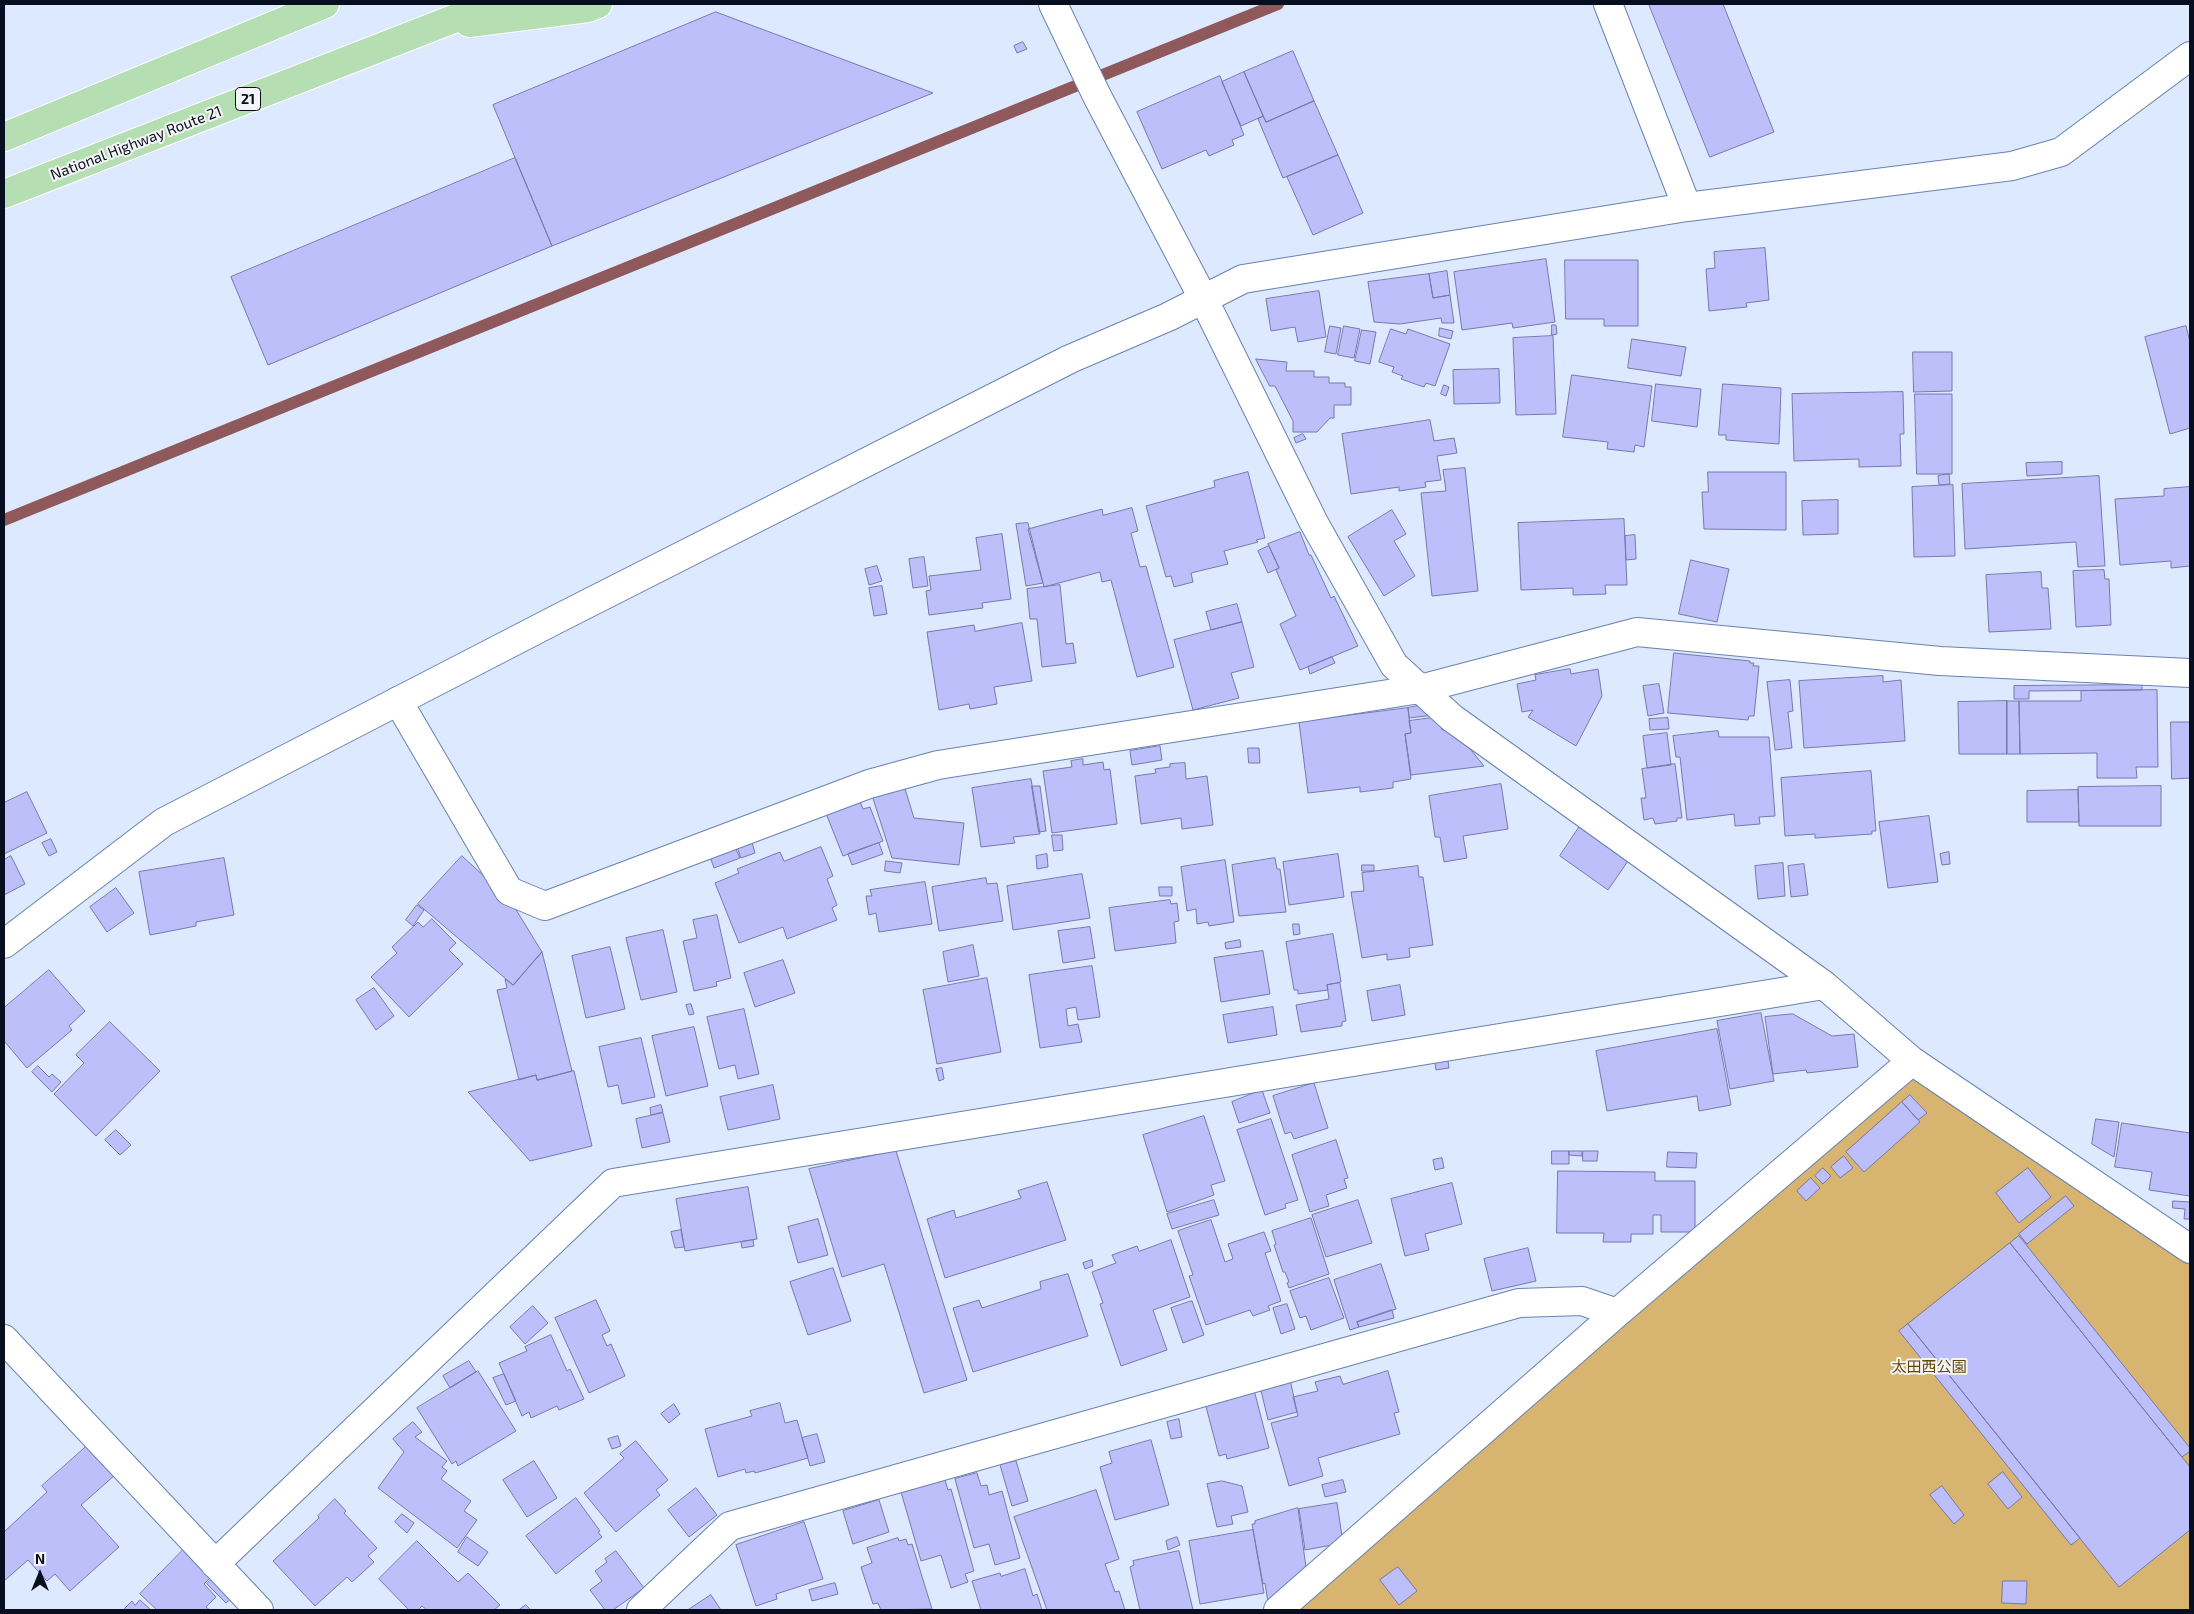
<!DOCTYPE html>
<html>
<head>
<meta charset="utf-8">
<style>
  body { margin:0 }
  #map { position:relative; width:2194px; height:1614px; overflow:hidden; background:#dde9ff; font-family:"Exo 2",sans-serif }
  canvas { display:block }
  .frame { position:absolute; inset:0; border:5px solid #060e20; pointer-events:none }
  .north { position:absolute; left:15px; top:1549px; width:50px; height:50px; -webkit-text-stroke:4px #f5f5f5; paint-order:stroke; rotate:0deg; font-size:14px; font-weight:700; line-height:20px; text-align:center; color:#060e20 }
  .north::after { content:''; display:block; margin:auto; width:18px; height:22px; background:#060e20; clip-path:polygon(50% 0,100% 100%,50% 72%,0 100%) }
</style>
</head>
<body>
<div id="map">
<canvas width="2194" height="1614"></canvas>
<div class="frame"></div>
<div class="north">N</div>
</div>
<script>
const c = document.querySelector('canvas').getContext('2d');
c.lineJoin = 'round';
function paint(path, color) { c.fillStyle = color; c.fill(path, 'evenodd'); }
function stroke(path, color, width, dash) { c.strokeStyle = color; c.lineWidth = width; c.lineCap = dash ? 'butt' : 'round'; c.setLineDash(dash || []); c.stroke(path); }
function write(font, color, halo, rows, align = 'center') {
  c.font = font + ' "Exo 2","Noto Sans JP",sans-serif'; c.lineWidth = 4; c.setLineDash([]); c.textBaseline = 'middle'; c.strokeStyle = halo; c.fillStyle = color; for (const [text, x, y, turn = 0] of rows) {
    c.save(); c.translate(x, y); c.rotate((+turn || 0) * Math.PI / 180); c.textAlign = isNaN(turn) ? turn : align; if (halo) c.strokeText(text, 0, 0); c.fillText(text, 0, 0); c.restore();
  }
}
const green = new Path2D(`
  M1912,1061L2190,1249V1610H1278Z`);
const stream = new Path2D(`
  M4,520L1278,4`);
const building = new Path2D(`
  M1649,4H1723L1774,132L1710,157Z
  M716,12L933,93L552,246L493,105Z
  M1023,42L1027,49L1017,53L1014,46Z
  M1293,51L1314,101L1266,122L1244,72Z
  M1244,72L1263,116L1241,126L1222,82Z
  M1220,76L1244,135L1232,140L1234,145L1209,156L1206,150L1162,169L1137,112Z
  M1314,101L1338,155L1283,178L1258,119L1263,116L1266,122Z
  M1338,155L1363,213L1313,235L1287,177Z
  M515,158L552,246L268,365L231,277Z
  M1765,248L1769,300L1746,303L1747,307L1709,311L1706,269L1715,268L1714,252Z
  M1546,259L1555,322L1513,328L1512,323L1462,330L1454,272Z
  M1565,260H1638V326H1604V319H1566Z
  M1447,271L1450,295L1433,298L1429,274Z
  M1429,274L1433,298L1450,295L1454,323H1442L1441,318L1400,324L1374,322L1368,282Z
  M1319,291L1326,337L1298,342L1295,327L1271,331L1266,299Z
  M1552,325H1556L1557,334L1552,335Z
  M1330,326L1341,328L1336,354L1325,352Z
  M1344,326L1360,329L1354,358L1338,355Z
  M2186,326L2190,342V428L2170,434L2145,337Z
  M1440,328L1453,331L1451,339L1439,336Z
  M1391,329L1406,334L1408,329L1450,344L1435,386L1426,383L1424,387L1401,379L1403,376L1392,372L1394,367L1379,362Z
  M1362,330L1376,332L1370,364L1355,361Z
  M1553,336L1556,414L1516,415L1513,338Z
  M1632,339L1686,347L1681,376L1628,368Z
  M1913,352H1952V391L1914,392Z
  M1256,359L1287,362L1286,371H1314V377H1329V383H1345V387H1351V405H1334V418H1330L1317,432H1293V421L1275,386H1270Z
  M1499,369L1500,403L1454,404L1453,370Z
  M1572,375L1652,386L1644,447L1635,445L1634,452L1607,449L1608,442L1563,437Z
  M1656,384L1701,389L1697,427L1652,421Z
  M1723,384L1781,388L1779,444L1726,440V435H1719Z
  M1444,385L1449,387L1446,396L1441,394Z
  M1903,392L1904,434H1900L1901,466L1859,467V459L1794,461L1792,394Z
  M1915,394H1952V474H1917Z
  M1430,420L1434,441L1454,438L1457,453L1437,456L1441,480L1425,482L1426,487L1399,491V487L1351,494L1342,434Z
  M1303,434L1306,439L1296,443L1294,438Z
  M2062,462V474L2027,476L2026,463Z
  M1465,468L1478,591L1432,596L1421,493L1446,491L1443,470Z
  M1248,472L1265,538L1256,540L1258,542L1224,551L1228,564L1191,573L1193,582L1174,587L1171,576L1166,577L1146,506L1215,487L1214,481Z
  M1708,472H1786V530L1704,529L1702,492H1708Z
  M1949,474L1950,484L1939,485L1938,476Z
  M2099,476L2105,566L2078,567L2076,542L1965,549L1962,484Z
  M1953,485L1955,556L1914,557L1912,487Z
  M2190,487V566L2171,568V561L2120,565L2115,499L2164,496V489Z
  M1838,500V534L1803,535L1802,501Z
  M1132,508L1138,531L1131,533L1140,567L1146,566L1174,667L1137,677L1111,580L1102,582L1100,572L1044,587L1028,529L1102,509L1103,515Z
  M1392,510L1406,534L1394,541L1415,576L1384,596L1348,537Z
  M1624,519L1627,585H1605L1606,594L1573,595V588L1521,590L1518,523Z
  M1028,523L1043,583L1026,586L1016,524Z
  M1300,532L1309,555H1311L1331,598L1334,596L1358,646L1300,670L1280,624L1296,616L1276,570L1279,568L1268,544Z
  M1002,534L1011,599L982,603L983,608L929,615L926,591L931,590L929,576L981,570L976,538Z
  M1635,535L1636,559L1626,560L1625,536Z
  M1269,546L1279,568L1268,573L1258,551Z
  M924,557L928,586L913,588L909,559Z
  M1691,560L1729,569L1717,622L1679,614Z
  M877,566L882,581L869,585L865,569Z
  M2104,570L2105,579H2109L2111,625L2076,627L2073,571Z
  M2041,572L2042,588H2048L2051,629L1989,632L1986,575Z
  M1060,585L1066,644L1073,643L1076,663L1042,667L1037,619H1030L1027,589Z
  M882,586L887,614L874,616L869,588Z
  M1237,604L1242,622L1211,630L1206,612Z
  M1242,622L1254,667L1231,673L1239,698L1193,710L1174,640Z
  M1022,623L1032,681L994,687L997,704L970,709L969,704L939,710L927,632L974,625L975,631Z
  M1674,653L1750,661V663H1754L1753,666H1759L1754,716H1749L1748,720L1668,713Z
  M1332,657L1335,663L1310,674L1308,667Z
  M1570,669L1571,674L1598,669L1602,696L1576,746L1528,717L1533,710L1522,712L1517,684L1536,680L1535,675Z
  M1883,676V682L1901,680L1905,741L1804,748L1799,681Z
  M1790,680L1793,711L1788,712L1792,748L1775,750L1767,682Z
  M1659,684L1664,713L1648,716L1643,686Z
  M2142,685V690L2029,691V699H2014V686Z
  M2157,690L2158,767H2136L2137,778H2097V753L2020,754L2019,701H2081V691Z
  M2007,701H2019L2020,754H2007Z
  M2007,701V754H1959L1958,702Z
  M1423,705L1435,715L1409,718L1408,708Z
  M1408,708L1411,733L1405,734L1411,779L1393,782V788L1360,792V787L1308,793L1299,722Z
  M1440,717L1442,730L1454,729L1484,766L1411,775L1405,734L1411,733L1409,721Z
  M1668,718L1669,729L1650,730L1649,719Z
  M2171,722H2190V778L2172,779Z
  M1718,731L1719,737H1769L1775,816L1759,817L1760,824L1735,826L1734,814L1687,820L1680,757H1676L1673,736Z
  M1667,733L1671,765L1647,768L1643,736Z
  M1160,746L1162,760L1132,765L1130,751Z
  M1248,748H1259L1260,763H1249Z
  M1083,759V765L1103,762L1104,770L1110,769L1117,824L1052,833L1043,771L1072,767L1071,761Z
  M1185,763L1186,779L1207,776L1213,825L1182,829L1181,818L1141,824L1135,776L1156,773L1155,769L1170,767V764Z
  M1675,764L1682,818H1677V821L1655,824L1653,818L1644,820L1641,798H1646L1642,769Z
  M1871,771L1876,831H1872V834L1815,838V834L1785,836L1781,778Z
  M902,779L914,818L964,823L959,865L892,858L870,789Z
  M1031,779L1040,834L1013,837L1015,843L981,847L972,788Z
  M1501,784L1508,829L1463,836L1467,858L1444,862L1440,837H1435L1429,796Z
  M1032,786H1040L1046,831L1039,832Z
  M2161,786V826H2079L2078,787Z
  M2078,790L2079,822H2027V791Z
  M27,792L47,833L4,854V803Z
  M859,799L863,809L870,807L883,841L843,856L825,811Z
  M1929,816L1938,882L1888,888L1879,822Z
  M1580,826L1628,861L1608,890L1560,856Z
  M1052,835H1062L1063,850L1054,851Z
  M51,839L57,852L49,856L42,843Z
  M751,839L755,853L741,858L736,844Z
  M879,843L883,854L852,865L848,854Z
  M734,845L740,858L714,868L709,854Z
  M821,847L833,876L827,879L837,905L832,908L837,920L787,939L783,927L739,943L715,883L739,873L737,869L780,852L784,861Z
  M1949,852L1950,864L1942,865L1940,854Z
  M1047,854L1048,867L1037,869L1036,856Z
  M1338,854L1344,897L1289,905L1283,862Z
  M11,856L25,884L4,895V860Z
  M462,856L510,900L542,952L513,985L418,904Z
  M224,858L234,915L196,922V926L150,935L139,872Z
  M1275,858L1277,869H1280L1286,912L1239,916L1232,865Z
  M1225,860L1234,922L1209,926L1208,922L1197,924L1196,909L1187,911L1181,867Z
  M886,861L902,863L900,873L885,871Z
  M1783,863L1785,896L1758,899L1755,866Z
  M1804,864L1808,895L1791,897L1788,866Z
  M1362,865H1374V871H1362Z
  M1418,866L1419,877H1423L1433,945L1409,948L1410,957L1387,960V954L1362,958L1351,892L1364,891L1362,873Z
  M1082,874L1090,918L1013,930L1007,886Z
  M986,878L987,884L997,883L1003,921L939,931L932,887Z
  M925,882L932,924L879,932L876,913L869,915L866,896H872L870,890Z
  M1159,887H1172V896H1160Z
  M116,888L134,913L107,932L90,907Z
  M1170,900L1171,904L1177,903L1179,921L1174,922L1176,943L1115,951L1109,908Z
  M417,905L424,910L413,926L406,920Z
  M717,915L731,978L716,982L717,986L694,991L683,941L697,938L693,920Z
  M432,919L456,943L449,950L463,964L409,1017L371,977L397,953L392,947L418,922L423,927Z
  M1293,924H1299L1300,934L1294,935Z
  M1090,927L1095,958L1063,963L1058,931Z
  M663,930L677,992L641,1000L626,938Z
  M1333,934L1341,982L1327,985L1328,990L1298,994V990H1294L1286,942Z
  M1240,940L1241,947L1226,949L1225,943Z
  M973,945L979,976L948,982L943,952Z
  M610,947L625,1009L586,1018L572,956Z
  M1263,951L1270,994L1221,1002L1214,958Z
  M542,952L572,1071L537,1080L536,1075L519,1080L497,990L507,988L505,979L513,985Z
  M783,960L795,993L755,1007L744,973Z
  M1092,966L1100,1017L1078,1020L1076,1007L1066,1009L1068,1026L1078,1024L1082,1042L1040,1048L1029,975Z
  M49,970L85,1011L69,1026L72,1030L27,1068L4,1041V1008Z
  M987,978L1001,1052L937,1064L923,990Z
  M1340,983L1346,1021L1342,1022V1026L1301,1032L1296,1005L1329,999L1327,985Z
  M1400,985L1405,1015L1372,1021L1367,991Z
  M374,988L394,1016L376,1030L356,1000Z
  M691,1004L694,1014L689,1015L686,1005Z
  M1273,1007L1277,1035L1228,1043L1223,1015Z
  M744,1009L759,1074L738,1079L735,1065L719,1069L707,1017Z
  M1761,1013L1774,1081L1730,1089L1717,1021Z
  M1793,1014L1832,1036L1854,1034L1858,1067L1807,1073L1806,1070L1773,1074L1765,1017Z
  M110,1022L160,1071L96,1136L54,1094L84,1063L76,1055Z
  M694,1027L708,1086L666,1096L652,1036Z
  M1717,1029L1731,1105L1699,1111L1697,1096L1607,1111L1596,1051Z
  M641,1038L655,1097L622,1104L618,1085L608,1087L599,1047Z
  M1448,1061L1449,1068L1436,1070L1435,1063Z
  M38,1066L49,1077L52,1074L61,1082L52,1092L32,1072Z
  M942,1068L944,1079L939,1081L936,1069Z
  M574,1071L592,1146L530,1161L468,1092L536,1075L537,1080Z
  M1314,1083L1328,1128L1294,1139L1291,1132L1285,1134L1273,1096Z
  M773,1085L780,1119L728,1130L720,1097Z
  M1262,1090L1270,1113L1239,1123L1232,1102Z
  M1910,1095L1927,1113L1918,1120L1902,1102Z
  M1902,1102L1920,1122L1864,1172L1846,1152Z
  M661,1105L663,1112L651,1115L650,1108Z
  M663,1113L670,1142L642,1148L636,1119Z
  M1204,1116L1225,1181L1211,1185L1214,1195L1167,1212L1143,1135Z
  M1271,1119L1298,1200L1285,1204L1286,1208L1265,1215L1237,1130Z
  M2096,1119L2119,1122L2114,1157L2092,1144Z
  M2122,1123L2190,1133V1196L2149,1190L2152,1172L2115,1167Z
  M116,1130L131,1145L120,1155L105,1140Z
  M1336,1140L1348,1178L1344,1179L1347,1188L1326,1195L1329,1206L1310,1212L1292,1155Z
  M896,1151L967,1380L924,1393L884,1264L842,1277L809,1169Z
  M1552,1151H1569V1164H1552Z
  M1569,1151H1582V1156L1569,1155Z
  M1583,1151H1598L1597,1161H1583Z
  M1668,1152L1697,1153L1696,1168L1667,1167Z
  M1844,1156L1853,1168L1840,1178L1831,1167Z
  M1442,1158L1444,1168L1435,1170L1433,1160Z
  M1823,1168L1831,1176L1823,1184L1815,1176Z
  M2028,1168L2051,1197L2019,1223L1996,1193Z
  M1558,1171L1655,1172V1181H1695V1232H1661V1215H1653V1234H1631V1242H1603L1604,1233H1557Z
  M1811,1178L1820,1188L1806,1201L1797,1191Z
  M1047,1182L1066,1240L945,1278L927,1219L954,1210L956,1218L1021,1198L1018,1191Z
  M1452,1183L1462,1224L1425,1234L1429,1250L1405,1256L1391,1199Z
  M748,1187L757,1239L685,1251L676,1199Z
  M2066,1196L2074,1206L2027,1244L2019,1234Z
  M1214,1200L1219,1215L1172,1229L1167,1214Z
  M1358,1200L1372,1243L1326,1257L1312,1215Z
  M2173,1201L2190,1202V1219H2184L2185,1209L2173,1208Z
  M1311,1218L1329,1274L1289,1288L1287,1283L1289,1282L1285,1272H1283L1274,1245L1276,1244L1272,1231Z
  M818,1219L828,1255L798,1263L788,1227Z
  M1211,1220L1225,1262L1233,1259L1228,1244L1264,1232L1271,1251L1265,1253L1281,1301L1268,1306L1270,1310L1253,1316L1250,1310L1206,1325L1189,1276L1193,1275L1178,1231Z
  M681,1230L684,1247L675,1248L671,1232Z
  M2019,1236L2190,1448V1451L2182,1457L2010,1243Z
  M753,1240L754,1246L742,1248L741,1242Z
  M1171,1240L1190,1297L1153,1310L1167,1350L1121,1366L1100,1304L1103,1303L1092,1272L1116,1263L1112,1255L1137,1246L1139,1251Z
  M2010,1243L2190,1467V1530L2119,1587L1908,1324Z
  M1528,1248L1536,1281L1492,1291L1484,1259Z
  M1092,1260L1093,1266L1085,1269L1083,1263Z
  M1381,1264L1396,1309L1357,1322L1359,1327L1350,1330L1334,1280Z
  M833,1268L851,1321L808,1335L790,1282Z
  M1068,1274L1088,1336L973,1372L953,1308L979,1300L982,1308L1041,1289L1040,1282Z
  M1329,1278L1344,1318L1311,1330L1306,1316L1300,1318L1290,1291Z
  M596,1300L610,1331L602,1335L607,1346L611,1344L625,1376L589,1393L555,1318Z
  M1192,1301L1204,1335L1183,1343L1171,1308Z
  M1287,1304L1295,1329L1281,1334L1273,1308Z
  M533,1306L548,1323L525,1344L510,1327Z
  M1392,1310L1394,1318L1359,1327L1357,1322Z
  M1908,1324L2080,1538L2071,1545L1899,1331Z
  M551,1335L567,1371L570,1369L584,1399L559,1410L557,1406L531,1418L529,1412L522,1416L499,1363L527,1351L525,1347Z
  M469,1361L476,1372L450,1388L443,1376Z
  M478,1371L516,1431L458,1466L456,1461L452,1464L417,1408Z
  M1388,1371L1399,1412L1394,1413L1400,1434L1318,1458L1323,1476L1289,1486L1271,1423L1298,1416L1293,1397L1318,1391L1315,1382L1340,1376L1343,1384Z
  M504,1374L516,1401L506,1405L493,1378Z
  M1290,1379L1297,1412L1268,1420L1260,1386Z
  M1253,1386L1269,1448L1227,1459L1226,1454L1219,1456L1204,1399Z
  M780,1403L785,1423L797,1420L808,1458L755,1473L754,1471L746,1473L745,1469L718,1477L705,1429L752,1416L750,1411Z
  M674,1404L680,1414L669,1423L661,1414Z
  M1179,1419L1182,1437L1171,1439L1167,1422Z
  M413,1422L422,1432L415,1437L447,1461L442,1467L447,1471L441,1479L471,1501L464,1511L477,1520L457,1548L378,1488L404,1452L393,1439Z
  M817,1434L825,1462L810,1466L802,1438Z
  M618,1436L621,1446L612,1449L608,1439Z
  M1151,1440L1169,1505L1115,1520L1100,1467L1112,1463L1109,1452Z
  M636,1441L668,1480L656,1490L660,1495L616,1532L584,1493L624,1458L620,1454Z
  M88,1445L115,1475L81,1505L119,1547L70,1591L55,1574L47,1581L28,1560L4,1581V1532L47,1492L42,1486Z
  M534,1461L557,1498L527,1517L503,1480Z
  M1016,1461L1028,1501L1012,1506L1000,1465Z
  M2003,1472L2022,1497L2008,1509L1988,1484Z
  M977,1473L981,1486L987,1485L989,1495L1002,1491L1020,1558L995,1565L989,1544L974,1548L955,1479Z
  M945,1480L948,1490L951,1489L974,1571L965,1574L968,1582L951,1588L941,1555L921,1561L901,1492Z
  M1343,1480L1346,1492L1325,1497L1322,1485Z
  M1222,1481L1242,1486L1248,1512L1231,1516L1233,1524L1217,1527L1207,1484Z
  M1942,1486L1964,1515L1954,1524L1930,1495Z
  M696,1488L717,1515L689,1537L668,1510Z
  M1096,1490L1119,1559L1105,1564L1115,1592L1119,1591L1125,1610H1047L1014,1517Z
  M576,1498L600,1531L598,1532L602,1537L556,1574L526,1536Z
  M335,1499L346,1511L344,1513L377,1548L368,1556L374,1562L352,1582L347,1577L315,1606L273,1561L319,1518L318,1516Z
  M879,1500L889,1532L853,1544L843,1511Z
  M1337,1503L1343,1543L1305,1550L1299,1509Z
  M1298,1508L1307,1575L1269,1609L1265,1583L1263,1584L1252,1524H1255V1521Z
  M402,1514L414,1523L407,1533L395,1522Z
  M804,1522L823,1579L776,1594L777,1599L756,1606L736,1545Z
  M1253,1530L1264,1593L1200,1604L1189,1541Z
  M467,1537L488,1552L478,1566L458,1552Z
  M1177,1537L1180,1545L1168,1550L1166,1541Z
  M898,1538L899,1541L906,1539L908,1545L912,1544L932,1609L881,1610L878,1603L873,1604L861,1567L872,1563L867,1548Z
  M417,1541L458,1582L468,1573L500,1605L494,1610H427L422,1606L418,1610H409L379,1579Z
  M184,1549L212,1576L204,1584L216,1597L206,1607L210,1610H157L140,1594Z
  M616,1551L644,1588L613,1610H605L590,1590L602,1581L595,1571L607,1562L605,1559Z
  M1179,1551L1193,1610H1140L1130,1567L1134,1565L1133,1561Z
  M1398,1567L1417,1591L1399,1605L1380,1580Z
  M1025,1569L1033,1596L1037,1594L1042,1610H981L972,1581L1000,1573L1001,1576Z
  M214,1577L234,1596L226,1603L207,1584Z
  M2003,1581H2027L2026,1604L2002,1603Z
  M835,1583L838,1594L812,1601L809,1590Z
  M711,1595L721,1610H688Z
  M140,1600L151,1610H123L132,1601L135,1605Z
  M526,1605L531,1610H519Z`);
const minor = new Path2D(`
  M1053,4L1097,96L1204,300L1313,521L1394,665L1452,718L1824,985L1912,1061L2190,1249
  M1608,4L1687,207
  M398,701L509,891L545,906L869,784L938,765L1420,689L1637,632L1940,661L2190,673
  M4,1339L259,1610
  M215,1564L613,1183L1824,985
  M641,1610L730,1526L1519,1303L1582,1301L1617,1313
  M1278,1610L1617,1313L1912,1061`);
const tertiary = new Path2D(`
  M4,944L164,822L561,617L1070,359L1168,317L1243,279L1687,207L2012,166L2061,152L2190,56`);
const trunk = new Path2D(`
  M469,23L588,8L598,4
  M4,137L325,4
  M4,194L492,4`);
const shields = [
  [248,99,25]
];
const shieldNames = [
  ["21",248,99]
];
const streetNames = [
  ["National Highway Route 21",136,143,-21]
];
const parkNames = [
  ["太田西公園",1929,1367]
];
paint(green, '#d7b46f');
stroke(stream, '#8f585a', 12);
paint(building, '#bdbffa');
stroke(building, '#7778ad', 1);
stroke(minor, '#6882b3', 30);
stroke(tertiary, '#6882b3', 30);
stroke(trunk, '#fff', 30);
stroke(minor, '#fff', 28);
stroke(tertiary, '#fff', 28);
stroke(trunk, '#b6deb3', 28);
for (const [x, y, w] of shields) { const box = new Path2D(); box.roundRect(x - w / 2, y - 11.5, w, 23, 4); c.fillStyle = '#f5f5f5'; c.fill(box); stroke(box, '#060e20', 1); }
write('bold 14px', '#060e20', null, shieldNames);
write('15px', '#060e20', '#f5f5f5', streetNames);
write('15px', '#62480b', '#f5f5f5', parkNames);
</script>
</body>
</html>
